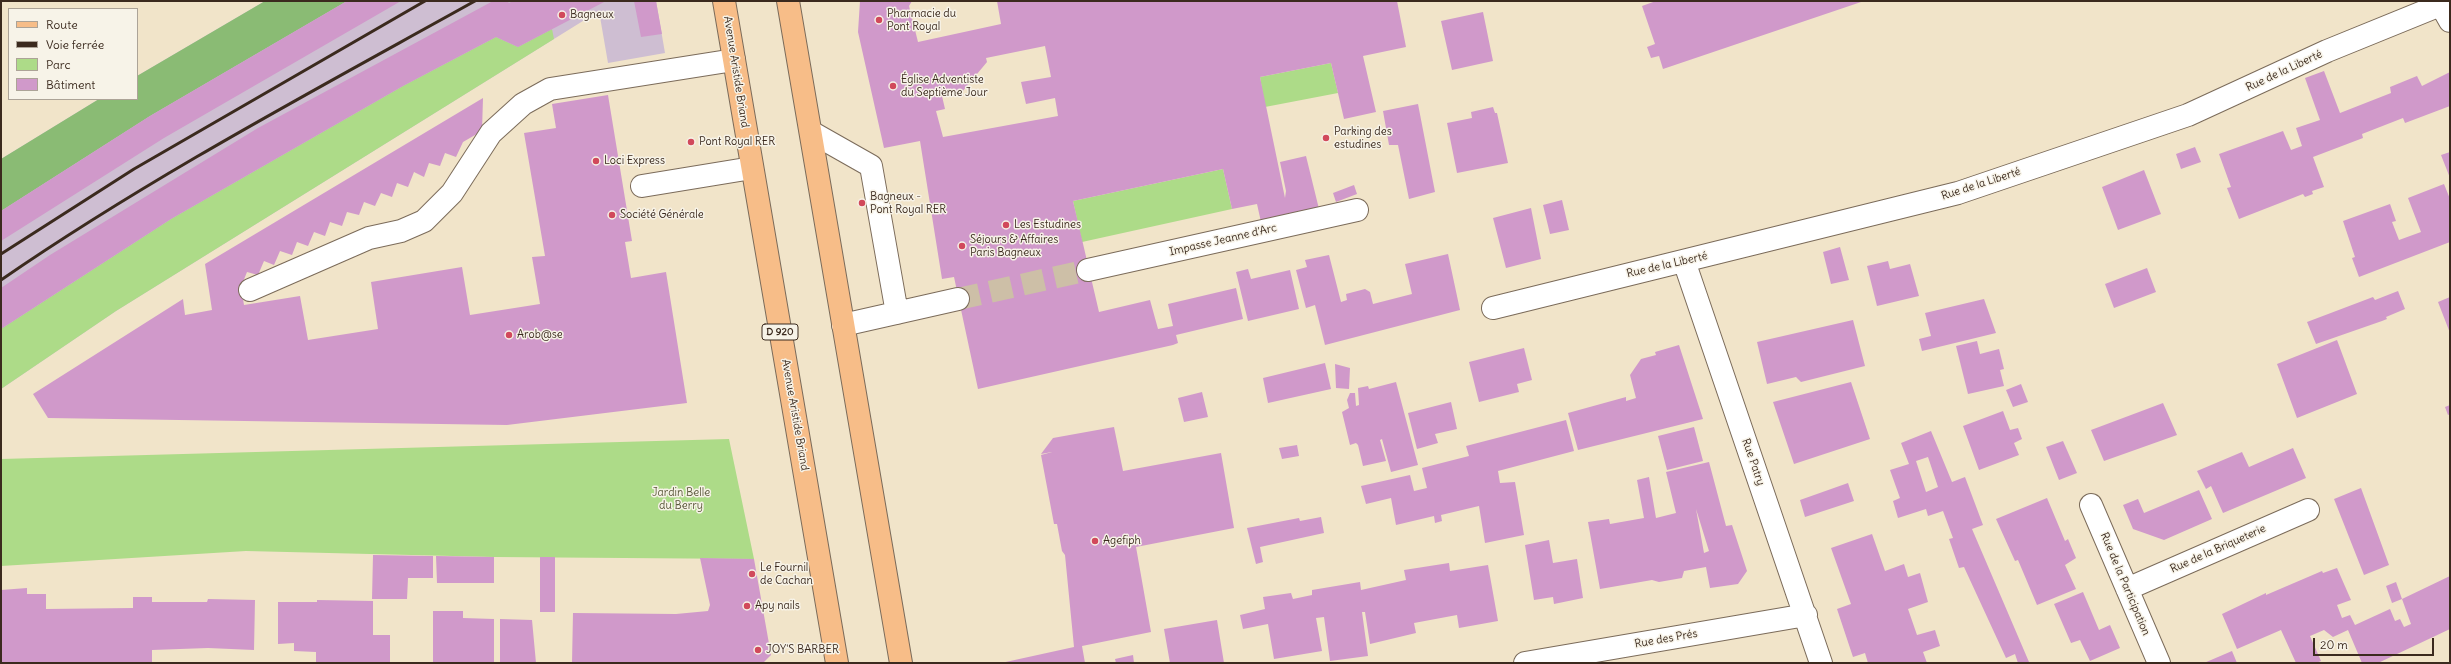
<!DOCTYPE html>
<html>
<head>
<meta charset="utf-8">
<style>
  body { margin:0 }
  #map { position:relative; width:2451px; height:664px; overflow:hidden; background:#f1e4c9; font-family:Delius,sans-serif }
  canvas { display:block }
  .frame { position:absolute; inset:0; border:2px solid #3b2a1e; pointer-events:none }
  .legend { position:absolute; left:8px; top:8px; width:130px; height:92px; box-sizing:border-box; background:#f7f3e8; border:1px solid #aca397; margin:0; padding:5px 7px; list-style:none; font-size:12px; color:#3b2a1e }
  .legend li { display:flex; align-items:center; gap:8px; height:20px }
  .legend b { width:20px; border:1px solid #aca397 }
  .scale { position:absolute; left:2313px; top:638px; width:121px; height:18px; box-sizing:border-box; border:2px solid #3b2a1e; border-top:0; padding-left:5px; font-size:12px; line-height:14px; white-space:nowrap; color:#3b2a1e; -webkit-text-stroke:3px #f7f3e8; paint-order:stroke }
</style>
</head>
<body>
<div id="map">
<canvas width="2451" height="664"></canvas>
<div class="frame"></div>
<ul class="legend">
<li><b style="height:5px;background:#f7bd88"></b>Route</li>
<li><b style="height:5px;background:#3b2a1e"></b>Voie ferrée</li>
<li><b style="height:11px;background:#addb88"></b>Parc</li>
<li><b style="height:11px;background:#d099ca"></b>Bâtiment</li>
</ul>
<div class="scale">20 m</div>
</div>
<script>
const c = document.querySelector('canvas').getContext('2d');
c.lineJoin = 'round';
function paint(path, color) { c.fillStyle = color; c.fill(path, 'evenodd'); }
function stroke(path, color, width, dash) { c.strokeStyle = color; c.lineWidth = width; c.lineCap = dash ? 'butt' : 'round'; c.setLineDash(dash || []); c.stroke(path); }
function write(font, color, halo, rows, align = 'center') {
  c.font = font + ' Delius,sans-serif'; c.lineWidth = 3; c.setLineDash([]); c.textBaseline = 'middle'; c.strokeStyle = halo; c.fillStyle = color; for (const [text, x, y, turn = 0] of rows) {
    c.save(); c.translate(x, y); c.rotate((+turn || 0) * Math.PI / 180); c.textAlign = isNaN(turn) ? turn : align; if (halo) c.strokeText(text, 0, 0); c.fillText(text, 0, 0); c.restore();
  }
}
const industrial = new Path2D(`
  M265,1H656L665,53L608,63L599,11L116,311L1,389V159L99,99H137V76Z`);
const green = new Path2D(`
  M552,29L554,39L116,311L1,389V329L171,219L403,86L496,37L518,47Z
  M1331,63L1338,93L1265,107L1260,77Z
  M1223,169L1232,209L1082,242L1073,201Z
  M729,439L754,559L494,557L246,551L1,566V459Z`);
const forest = new Path2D(`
  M265,1H347L150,116L1,211V159L99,99H137V76Z`);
const building = new Path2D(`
  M347,1H401L164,138L1,241V211L150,116Z
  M493,1H507L509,3L513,1H606L518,47L496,37L403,86L171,219L1,329V288L50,255L258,128Z
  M634,1H656L662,34L641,37Z
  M860,1H912L909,6L918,42L1001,24L997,1H1397L1406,47L1363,56L1376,112L1344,119L1331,63L1260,77L1285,198L1286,191L1280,162L1306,156L1319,209L1261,222L1257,204L1232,209L1223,169L1073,201L1099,312L1150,300L1158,329L1173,326L1168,304L1236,288L1243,319L1176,335L1178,343L1173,345L978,389L954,277L942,279L920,141L884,148L858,32ZM1045,46L1051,77L1021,82L1026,104L1055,98L1058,116L943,137L936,111L945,109L942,96L962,92L987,62L986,58Z
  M1656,1H1864L1663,69L1659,56L1651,58L1647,47L1655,44L1642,6Z
  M1483,12L1493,61L1452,70L1441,21Z
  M2324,71L2340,113L2391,93L2390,87L2417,76L2422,86L2450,72V106L2405,123L2403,118L2362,134L2363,138L2313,157L2324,187L2312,191L2313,194L2305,197L2303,194L2239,219L2227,188L2231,187L2219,154L2283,131L2291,150L2302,146L2296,128L2320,120L2305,78Z
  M608,95L632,241L625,242L631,278L666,272L687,403L507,425L48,418L33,394L183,299L185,315L212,310L205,264L483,98L482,131L463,142L456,157L445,153L440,166L429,163L424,177L414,172L408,187L397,183L392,197L381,193L375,206L364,202L359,215L347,212L342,226L330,222L325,236L314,232L308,246L297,242L292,255L280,251L274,265L264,261L258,275L247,272L241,287L244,305L300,296L308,340L378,329L371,282L462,267L470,315L540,304L532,257L545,256L524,133L556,128L552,104Z
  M1418,104L1435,192L1409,199L1398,145H1389L1383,111Z
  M1493,107L1495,113H1497L1508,163L1457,173L1447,123L1472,118L1471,112Z
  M2195,147L2201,162L2181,169L2176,154Z
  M2450,152V178L2441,155Z
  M2144,170L2161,214L2118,230L2102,187Z
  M2444,184L2450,199V242L2359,277L2352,258L2355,257L2343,221L2390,204L2396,221L2392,222L2399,240L2421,232L2408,198Z
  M1354,185L1357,194L1336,202L1333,193Z
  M1562,200L1569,230L1550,234L1543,205Z
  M1531,208L1541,259L1506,268L1493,218Z
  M1840,247L1849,280L1831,284L1823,252Z
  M1448,254L1460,310L1325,345L1315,305L1306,308L1296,270L1307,267L1305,260L1329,255L1341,302L1347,300L1346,294L1365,289L1370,292L1373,304L1412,294L1405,264Z
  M1888,261L1890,269L1910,264L1919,296L1877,306L1867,266Z
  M2147,268L2156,292L2114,308L2105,284Z
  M1248,269L1251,279L1290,270L1299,309L1248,321L1236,272Z
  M2398,291L2405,309L2386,317L2387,319L2382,321L2316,344L2307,322L2373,297L2375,300Z
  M2450,297V333L2438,302Z
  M1984,299L1996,333L1922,351L1919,339L1931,336L1925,313Z
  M1853,320L1865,366L1801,382L1796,377L1767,384L1757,342Z
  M2337,340L2357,394L2297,418L2277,364Z
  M1977,341L1980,354L1999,349L2004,369L2000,370L2004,386L1968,394L1956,346Z
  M1679,345L1703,419L1578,450L1568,413L1626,397V401L1636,398L1630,375L1641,359L1656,355L1655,352Z
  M1524,348L1532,380L1517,384L1519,392L1479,402L1469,362Z
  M1325,363L1331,389L1268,403L1263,378Z
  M1335,364L1350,368L1349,389L1336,388Z
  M1396,382L1418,465L1391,472L1382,439L1380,440L1386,461L1363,466L1358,445L1356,443L1350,445L1342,412L1349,408L1347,400L1350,393H1355L1356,406L1359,405L1358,388L1368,386L1369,389Z
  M1851,382L1870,439L1794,464L1773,402Z
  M2021,384L2028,402L2013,407L2006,390Z
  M1202,392L1208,417L1184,422L1178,398Z
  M1451,402L1457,429L1435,434L1438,443L1417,449L1408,413Z
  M2163,403L2177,435L2104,461L2091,430Z
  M2450,405V414L2448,415L2445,407Z
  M2003,411L2010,430L2018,428L2022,439L2014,443L2019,455L1979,470L1963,426Z
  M1566,420L1574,451L1498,471L1500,483L1515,482L1524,535L1485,543L1479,506L1441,515L1442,521L1435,523L1434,516L1396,525L1391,498L1366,504L1361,486L1410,475L1414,491L1427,488L1422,468L1469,456L1466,446Z
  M1114,427L1123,471L1221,453L1234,528L1136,547L1151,632L1082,646L1085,663H1001L1074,647L1065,555L1062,551L1057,524H1054L1041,455L1052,452L1041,454L1053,438Z
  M1694,427L1703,461L1667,470L1658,436Z
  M1931,431L1952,482L1965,477L1983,525L1972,529L2029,662L2018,663L2015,654L2006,658L1964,567L1959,568L1949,539L1953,538L1943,511L1928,516L1926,509L1898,518L1893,501L1900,498L1890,470L1909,464L1901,443ZM1928,457L1938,487L1926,492L1916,461Z
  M2063,441L2077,473L2059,480L2046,447Z
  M1297,445L1299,456L1282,459L1279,448Z
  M2293,448L2306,478L2223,513L2211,486L2206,489L2197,471L2242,452L2249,467Z
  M1709,462L1726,526L1732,525L1747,571L1738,584L1710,588L1706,567L1684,571L1682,578L1659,582L1652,580L1600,589L1588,522L1609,519L1610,524L1644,518L1637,480L1649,477L1656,518L1676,513L1666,472ZM1696,509L1709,551L1704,553Z
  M1848,483L1854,501L1805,517L1800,500Z
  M2361,488L2389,565L2364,575L2334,499Z
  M2199,490L2212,519L2164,540L2133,529L2123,505L2138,499L2144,513Z
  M2047,498L2065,541L2068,539L2076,558L2065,565L2076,589L2037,605L2018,560L2015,561L1996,519Z
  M1321,517L1324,533L1260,547L1263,562L1256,564L1247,528L1299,518L1300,521Z
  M1872,534L1885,571L1904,564L1908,577L1920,573L1928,602L1908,609L1917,635L1935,630L1940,646L1923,652L1927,663H1868L1865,653L1853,657L1837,609L1851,604L1831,548Z
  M1549,540L1553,563L1577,559L1583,598L1554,604L1553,597L1534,600L1525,545Z
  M373,555L433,556V578H408L407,599H372Z
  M436,556L494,557V583H437Z
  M540,557H555V612H540Z
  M700,558L754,559L771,655L763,663H572L573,613L676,614L708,611L710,605Z
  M1449,563L1450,571L1488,565L1498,621L1459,628L1457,615L1414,623L1416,633L1370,644L1365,612H1362L1368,656L1330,661L1324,617L1316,618L1322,651L1274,659L1268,624L1243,629L1240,615L1265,609L1263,597L1291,593L1293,599L1312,595V590L1360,582L1361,590L1406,580L1404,570Z
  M2337,568L2351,600L2337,605L2342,618L2350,615L2355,625L2390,609L2395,621L2400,619L2404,627L2411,624L2402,599L2450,576V629L2378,663H2362L2348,630L2333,637L2324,630L2310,636L2321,661L2316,663H2296L2281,630L2237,649L2222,614L2266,593V595L2322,571L2323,573Z
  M2396,582L2402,599L2392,603L2386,586Z
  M27,588V594H46V609L133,608V597H152V602H207L208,599L255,600L254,650L208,648L152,650V662H1V590Z
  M2083,592L2099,630L2110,625L2120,648L2090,661L2080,640L2071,643L2054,604Z
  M317,600L373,601V635H390V663H316V652L294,651V643L278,644V602H317Z
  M433,611H463V618L494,619V663H433Z
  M500,619L532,620L536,663H500Z
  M1217,620L1224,663H1170L1164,629Z
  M2232,651L2237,663H2204Z
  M1133,655L1134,663H1116L1115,659Z`);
const minorTunnel = new Path2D(`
  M958,299L1088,270`);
const minor = new Path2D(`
  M2441,5L2450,21
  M811,132L871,166L897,313
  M642,186L752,168
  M1684,261L1821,663
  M1088,270L1357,210
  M250,290L369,238L401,231L424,221L452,193L491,133L523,104L550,89L734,60
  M1493,308L1958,193L2188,115L2327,51L2450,1
  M843,325L958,299
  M2091,505L2159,663
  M2127,589L2308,510
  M1525,663L1806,615`);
const major = new Path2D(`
  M724,1L837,663
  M788,1L901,663`);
const rail = new Path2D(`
  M1,254L134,169L425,1
  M1,280C152,176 315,90 475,1`);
const markers = [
  [562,15,4,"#d1495b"],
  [879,20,4,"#d1495b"],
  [893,86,4,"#d1495b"],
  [1326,138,4,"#d1495b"],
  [691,142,4,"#d1495b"],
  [596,161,4,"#d1495b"],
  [862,203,4,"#d1495b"],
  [612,215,4,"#d1495b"],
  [1006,225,4,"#d1495b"],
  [962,246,4,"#d1495b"],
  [509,335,4,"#d1495b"],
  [1095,541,4,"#d1495b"],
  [752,574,4,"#d1495b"],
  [747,606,4,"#d1495b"],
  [758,650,4,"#d1495b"]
];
const shields = [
  [780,332,36]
];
const shieldNames = [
  ["D 920",780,332]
];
const poiNames = [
  ["Pharmacie du",887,14],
  ["Pont Royal",887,27],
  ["Bagneux",570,15],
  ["Église Adventiste",901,80],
  ["du Septième Jour",901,93],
  ["Parking des",1334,132],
  ["estudines",1334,145],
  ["Pont Royal RER",699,142],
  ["Loci Express",604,161],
  ["Bagneux -",870,197],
  ["Pont Royal RER",870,210],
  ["Société Générale",620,215],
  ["Les Estudines",1014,225],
  ["Séjours & Affaires",970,240],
  ["Paris Bagneux",970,253],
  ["Arob@se",517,335],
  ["Agefiph",1103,541],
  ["Le Fournil",760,568],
  ["de Cachan",760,581],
  ["Apy nails",755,606],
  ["JOY'S BARBER",766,650]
];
const streetNames = [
  ["Rue de la Liberté",2284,71,-25],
  ["Avenue Aristide Briand",736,72,81],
  ["Rue de la Liberté",1981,184,-18],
  ["Impasse Jeanne d'Arc",1223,240,-13],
  ["Rue de la Liberté",1667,265,-13],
  ["Avenue Aristide Briand",795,415,80],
  ["Rue Patry",1753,462,71],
  ["Rue de la Briqueterie",2218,549,-24],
  ["Rue de la Participation",2125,584,67],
  ["Rue des Prés",1666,639,-10]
];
const parkNames = [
  ["Jardin Belle",681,493],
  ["du Berry",681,506]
];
paint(industrial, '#cebed2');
paint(green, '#addb88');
paint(forest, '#8abb74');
paint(building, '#d099ca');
stroke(minorTunnel, '#cdbfa7', 22, [22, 11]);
stroke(minor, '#7b6b5a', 24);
stroke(major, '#7b6b5a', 24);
stroke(minor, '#fff', 22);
stroke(major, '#f7bd88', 22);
stroke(rail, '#3b2a1e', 3);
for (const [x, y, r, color] of markers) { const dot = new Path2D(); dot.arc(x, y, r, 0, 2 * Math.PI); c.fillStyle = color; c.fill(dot); stroke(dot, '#f7f3e8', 1.5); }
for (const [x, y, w] of shields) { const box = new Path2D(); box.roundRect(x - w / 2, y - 8, w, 16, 3); c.fillStyle = '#f7f3e8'; c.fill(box); stroke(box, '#3b2a1e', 1); }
write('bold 10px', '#3b2a1e', null, shieldNames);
write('11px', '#3b2a1e', '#f7f3e8', poiNames, 'left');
write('11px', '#3b2a1e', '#f7f3e8', streetNames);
write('11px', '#585638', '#f7f3e8', parkNames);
</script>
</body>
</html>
